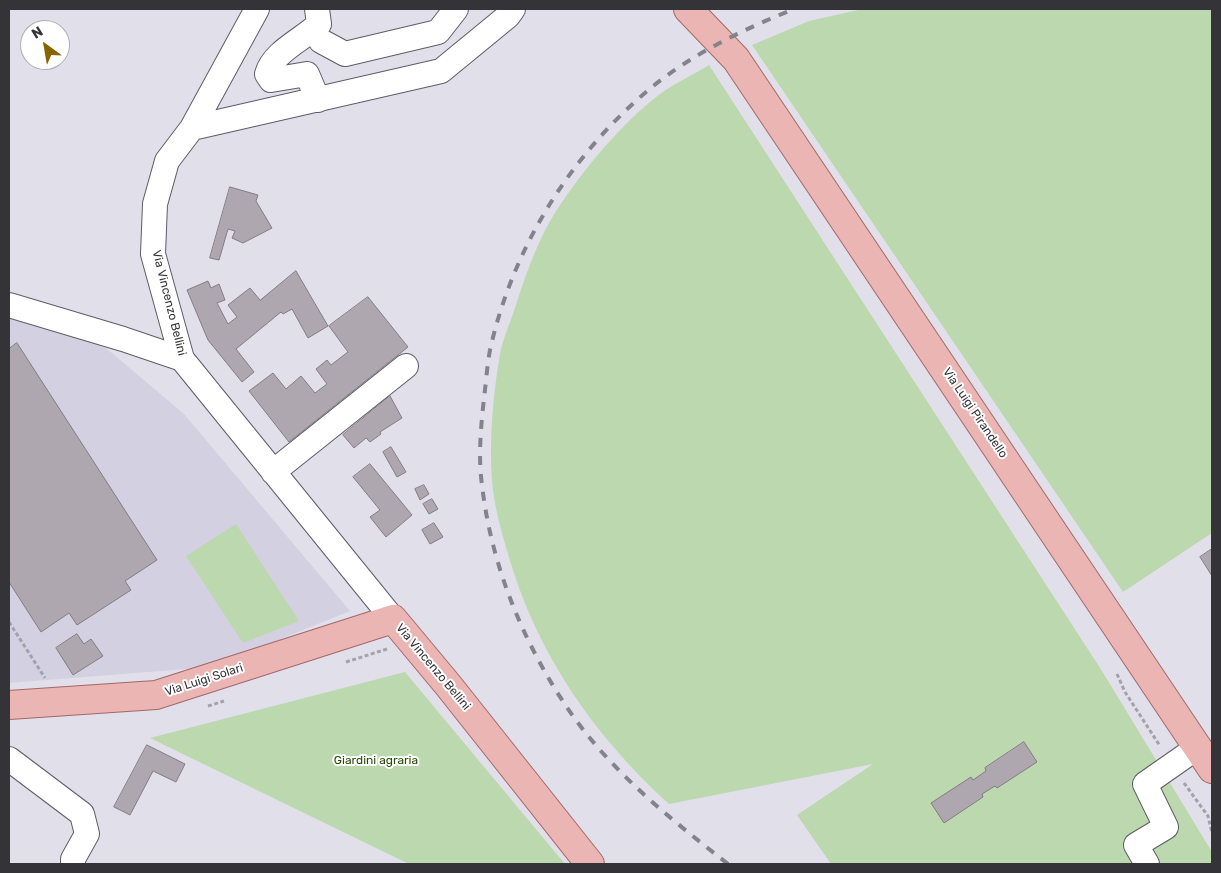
<!DOCTYPE html>
<html>
<head>
<meta charset="utf-8">
<style>
  body { margin:0 }
  #map { position:relative; width:1221px; height:873px; overflow:hidden; background:#e1dfea; font-family:Rubik,sans-serif }
  canvas { display:block }
  .frame { position:absolute; inset:0; border:10px solid #343337; pointer-events:none }
  .north { position:absolute; left:20px; top:20px; width:50px; height:50px; box-sizing:border-box; background:#fff; border:1px solid #aeadaf; border-radius:50%; rotate:328deg; font-size:14px; font-weight:700; line-height:20px; text-align:center; color:#343337 }
  .north::after { content:''; display:block; margin:auto; width:18px; height:22px; background:#886400; clip-path:polygon(50% 0,100% 100%,50% 72%,0 100%) }
</style>
</head>
<body>
<div id="map">
<canvas width="1221" height="873"></canvas>
<div class="frame"></div>
<div class="north">N</div>
</div>
<script>
const c = document.querySelector('canvas').getContext('2d');
c.lineJoin = 'round';
function paint(path, color) { c.fillStyle = color; c.fill(path, 'evenodd'); }
function stroke(path, color, width, dash) { c.strokeStyle = color; c.lineWidth = width; c.lineCap = dash ? 'butt' : 'round'; c.setLineDash(dash || []); c.stroke(path); }
function write(font, color, halo, rows, align = 'center') {
  c.font = font + ' Rubik,sans-serif'; c.lineWidth = 4; c.setLineDash([]); c.textBaseline = 'middle'; c.strokeStyle = halo; c.fillStyle = color; for (const [text, x, y, turn = 0] of rows) {
    c.save(); c.translate(x, y); c.rotate((+turn || 0) * Math.PI / 180); c.textAlign = isNaN(turn) ? turn : align; if (halo) c.strokeText(text, 0, 0); c.fillText(text, 0, 0); c.restore();
  }
}
const built = new Path2D(`
  M9,313L22,316L106,348L184,414L350,611L211,667L9,683Z`);
const green = new Path2D(`
  M863,9H1212V533L1123,592L752,45L809,21Z
  M709,65L1102,671L1212,852V864H831L797,815L873,764L669,804C593,735 536,652 508,554C501,530 494,505 492,481C489,440 493,395 500,354C503,339 510,323 515,308C524,280 534,250 549,223C574,180 620,124 660,94C675,83 693,75 709,65Z
  M236,524L299,621L243,643L186,556Z
  M405,672L565,864H409L150,738Z`);
const building = new Path2D(`
  M230,187L258,195L256,201L272,228L243,243L232,238L235,231L228,229L219,260L210,258Z
  M296,271L328,326L308,338L292,309L283,314L281,312L236,349L254,372L242,382L208,340L187,290L208,281L211,288L219,284L225,300L217,303L228,324L237,317L228,305L250,288L260,300Z
  M368,297L408,347L289,442L249,391L273,373L286,389L301,376L315,393L327,384L316,369L327,360L331,365L348,352L329,326Z
  M17,343L157,560L125,581L131,590L77,625L69,613L41,632L9,582V349Z
  M390,396L402,418L380,432L381,434L370,442L366,438L354,448L343,435Z
  M391,447L406,472L397,477L383,452Z
  M370,464L412,515L386,537L370,517L380,510L353,477Z
  M424,485L429,494L420,500L415,489Z
  M432,499L438,509L429,514L423,504Z
  M434,523L443,537L430,544L422,530Z
  M1212,549V576L1200,557Z
  M77,634L84,644L91,639L103,656L73,675L56,648Z
  M1024,742L1037,762L997,788L995,786L982,794L983,797L944,823L931,803L971,777L973,780L986,771L985,768Z
  M147,745L185,764L176,782L153,771L130,815L114,807Z`);
const path = new Path2D(`
  M9,622L45,678
  M346,662L387,649
  M1117,674L1125,692L1160,746
  M208,706L224,701
  M1184,783L1208,816L1212,833`);
const minor = new Path2D(`
  M257,9L192,128L167,161L155,204L153,254L182,359L393,619
  M317,9L319,24C302,40 273,52 267,74L271,80L307,74L318,100
  M321,41L345,54L438,32L456,9
  M192,128L441,71L508,16L513,9
  M9,305L123,339L182,359
  M273,472L406,366
  M9,759L82,814L87,834L73,859V864
  M1147,864L1136,845L1166,827L1145,784L1198,747`);
const major = new Path2D(`
  M688,9L736,59L1212,769
  M9,705L156,695L393,619L448,685L590,864`);
const rail = new Path2D(`
  M728,864C668,817 609,770 566,706C522,640 491,564 482,485C478,457 481,426 484,398C486,383 487,366 490,350C513,247 571,154 652,87C694,53 744,29 794,9`);
const streetNames = [
  ["Via Vincenzo Bellini",169,303,76],
  ["Via Luigi Pirandello",975,413,56],
  ["Via Vincenzo Bellini",433,667,50],
  ["Via Luigi Solari",204,680,-18]
];
const parkNames = [
  ["Giardini agraria",376,761]
];
paint(built, '#d3d0e2');
paint(green, '#bcd8ae');
paint(building, '#afa7af');
stroke(building, '#847c84', 1);
stroke(minor, '#5e5d66', 26);
stroke(major, '#a26867', 30);
stroke(path, '#a3a1a9', 3, [4, 2.5]);
stroke(minor, '#fff', 24);
stroke(major, '#ebb5b3', 28);
stroke(rail, '#84828a', 4, [9, 9]);
write('12px', '#343337', '#fff', streetNames);
write('12px', '#244c02', '#fff', parkNames);
</script>
</body>
</html>
